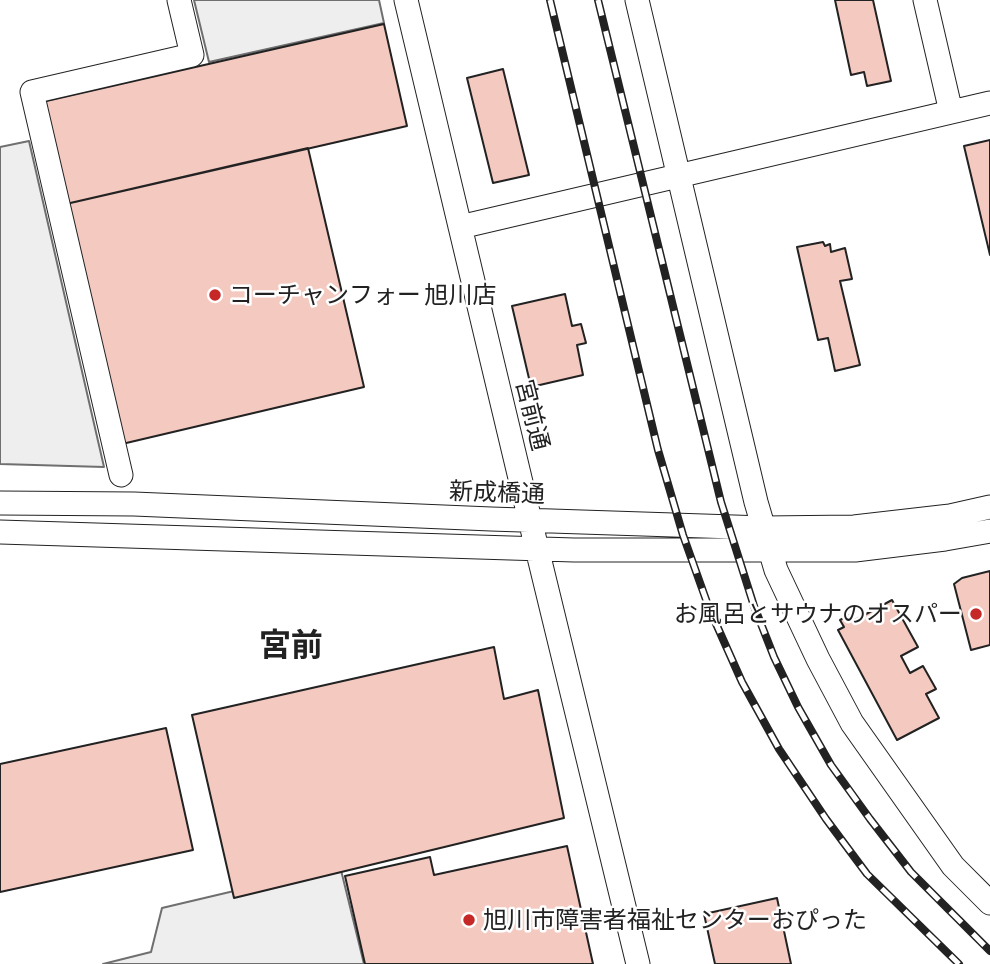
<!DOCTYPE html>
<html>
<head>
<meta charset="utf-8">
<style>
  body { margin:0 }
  canvas { display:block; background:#fff }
</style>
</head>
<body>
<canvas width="990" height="964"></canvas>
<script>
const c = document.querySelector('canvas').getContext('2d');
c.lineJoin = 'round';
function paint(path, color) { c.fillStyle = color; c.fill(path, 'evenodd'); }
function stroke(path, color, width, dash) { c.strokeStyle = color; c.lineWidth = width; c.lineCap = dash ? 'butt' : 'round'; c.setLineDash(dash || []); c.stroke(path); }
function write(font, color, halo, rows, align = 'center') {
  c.font = font + ' "Asap Condensed","Noto Sans JP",sans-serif'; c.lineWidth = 5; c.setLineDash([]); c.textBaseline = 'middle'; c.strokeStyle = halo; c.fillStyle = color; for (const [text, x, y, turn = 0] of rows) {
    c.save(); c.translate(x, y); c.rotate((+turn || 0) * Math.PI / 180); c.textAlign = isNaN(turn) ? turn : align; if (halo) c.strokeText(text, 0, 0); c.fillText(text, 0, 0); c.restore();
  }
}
const green = new Path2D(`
  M194,0H379L384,23L209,62Z
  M29,141L104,467L0,464V147Z
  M340,866L364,964H103L151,952L162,908Z`);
const building = new Path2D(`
  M835,0H873L891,81L867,86L864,72L851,75Z
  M384,24L407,126L66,204L42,102Z
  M503,69L529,175L493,183L467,78Z
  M990,140V255L964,146Z
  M308,148L364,387L122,444L66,204Z
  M823,242L825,246L830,244L831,252L845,248L852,279L840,281L860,365L835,371L828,338L818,340L797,247Z
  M565,294L572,326L581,324L586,343L577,345L583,375L531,387L512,306Z
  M990,571V645L971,650L954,584L962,578Z
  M892,600L918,647L901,656L910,673L923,666L936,689L926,694L939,718L897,740L838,630L844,627L840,620L852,614L855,620Z
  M494,647L504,699L538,690L564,818L234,898L192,715Z
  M166,728L193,850L0,892V764Z
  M567,846L593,964H365L345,876L430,857L434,875Z
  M777,898L791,964H715L704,914Z`);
const minor = new Path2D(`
  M406,0L530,520L638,964
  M637,0L756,502L776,570L818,659L852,723L953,866L990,903
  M925,0L951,112
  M460,227L990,103
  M121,475L32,92L192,55L179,0
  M0,503L134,504L491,519L764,528L854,527L950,516L990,507
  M0,532L574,550H855L945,539L990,531`);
const rail = new Path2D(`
  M550,0L658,450L683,535L709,608L742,682L779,749L826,819L867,874L959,964
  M598,0L721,502L754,606L774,657L798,707L831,765L870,819L911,872L990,951`);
const markers = [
  [215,295,7,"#c62828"],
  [976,614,7,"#c62828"],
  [469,920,7,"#c62828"]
];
const poiNames = [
  ["コーチャンフォー 旭川店",229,295],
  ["お風呂とサウナのオスパー",962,614,"right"],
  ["旭川市障害者福祉センターおぴった",483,920]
];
const streetNames = [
  ["宮前通",532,415,76],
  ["新成橋通",497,493,2]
];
const districtNames = [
  ["宮前",291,646]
];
paint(green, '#eee');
stroke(green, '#6f6f6f', 2);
paint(building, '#f3c9c0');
stroke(building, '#222', 2);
stroke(minor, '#222', 25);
stroke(minor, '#fff', 23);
stroke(rail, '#222', 8);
stroke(rail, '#fff', 5, [16]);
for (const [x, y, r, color] of markers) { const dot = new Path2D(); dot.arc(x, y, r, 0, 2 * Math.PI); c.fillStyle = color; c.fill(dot); stroke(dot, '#fff', 2.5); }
write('24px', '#222', '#fff', poiNames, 'left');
write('24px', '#222', '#fff', streetNames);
write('bold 32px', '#222', '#fff', districtNames);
</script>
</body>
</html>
